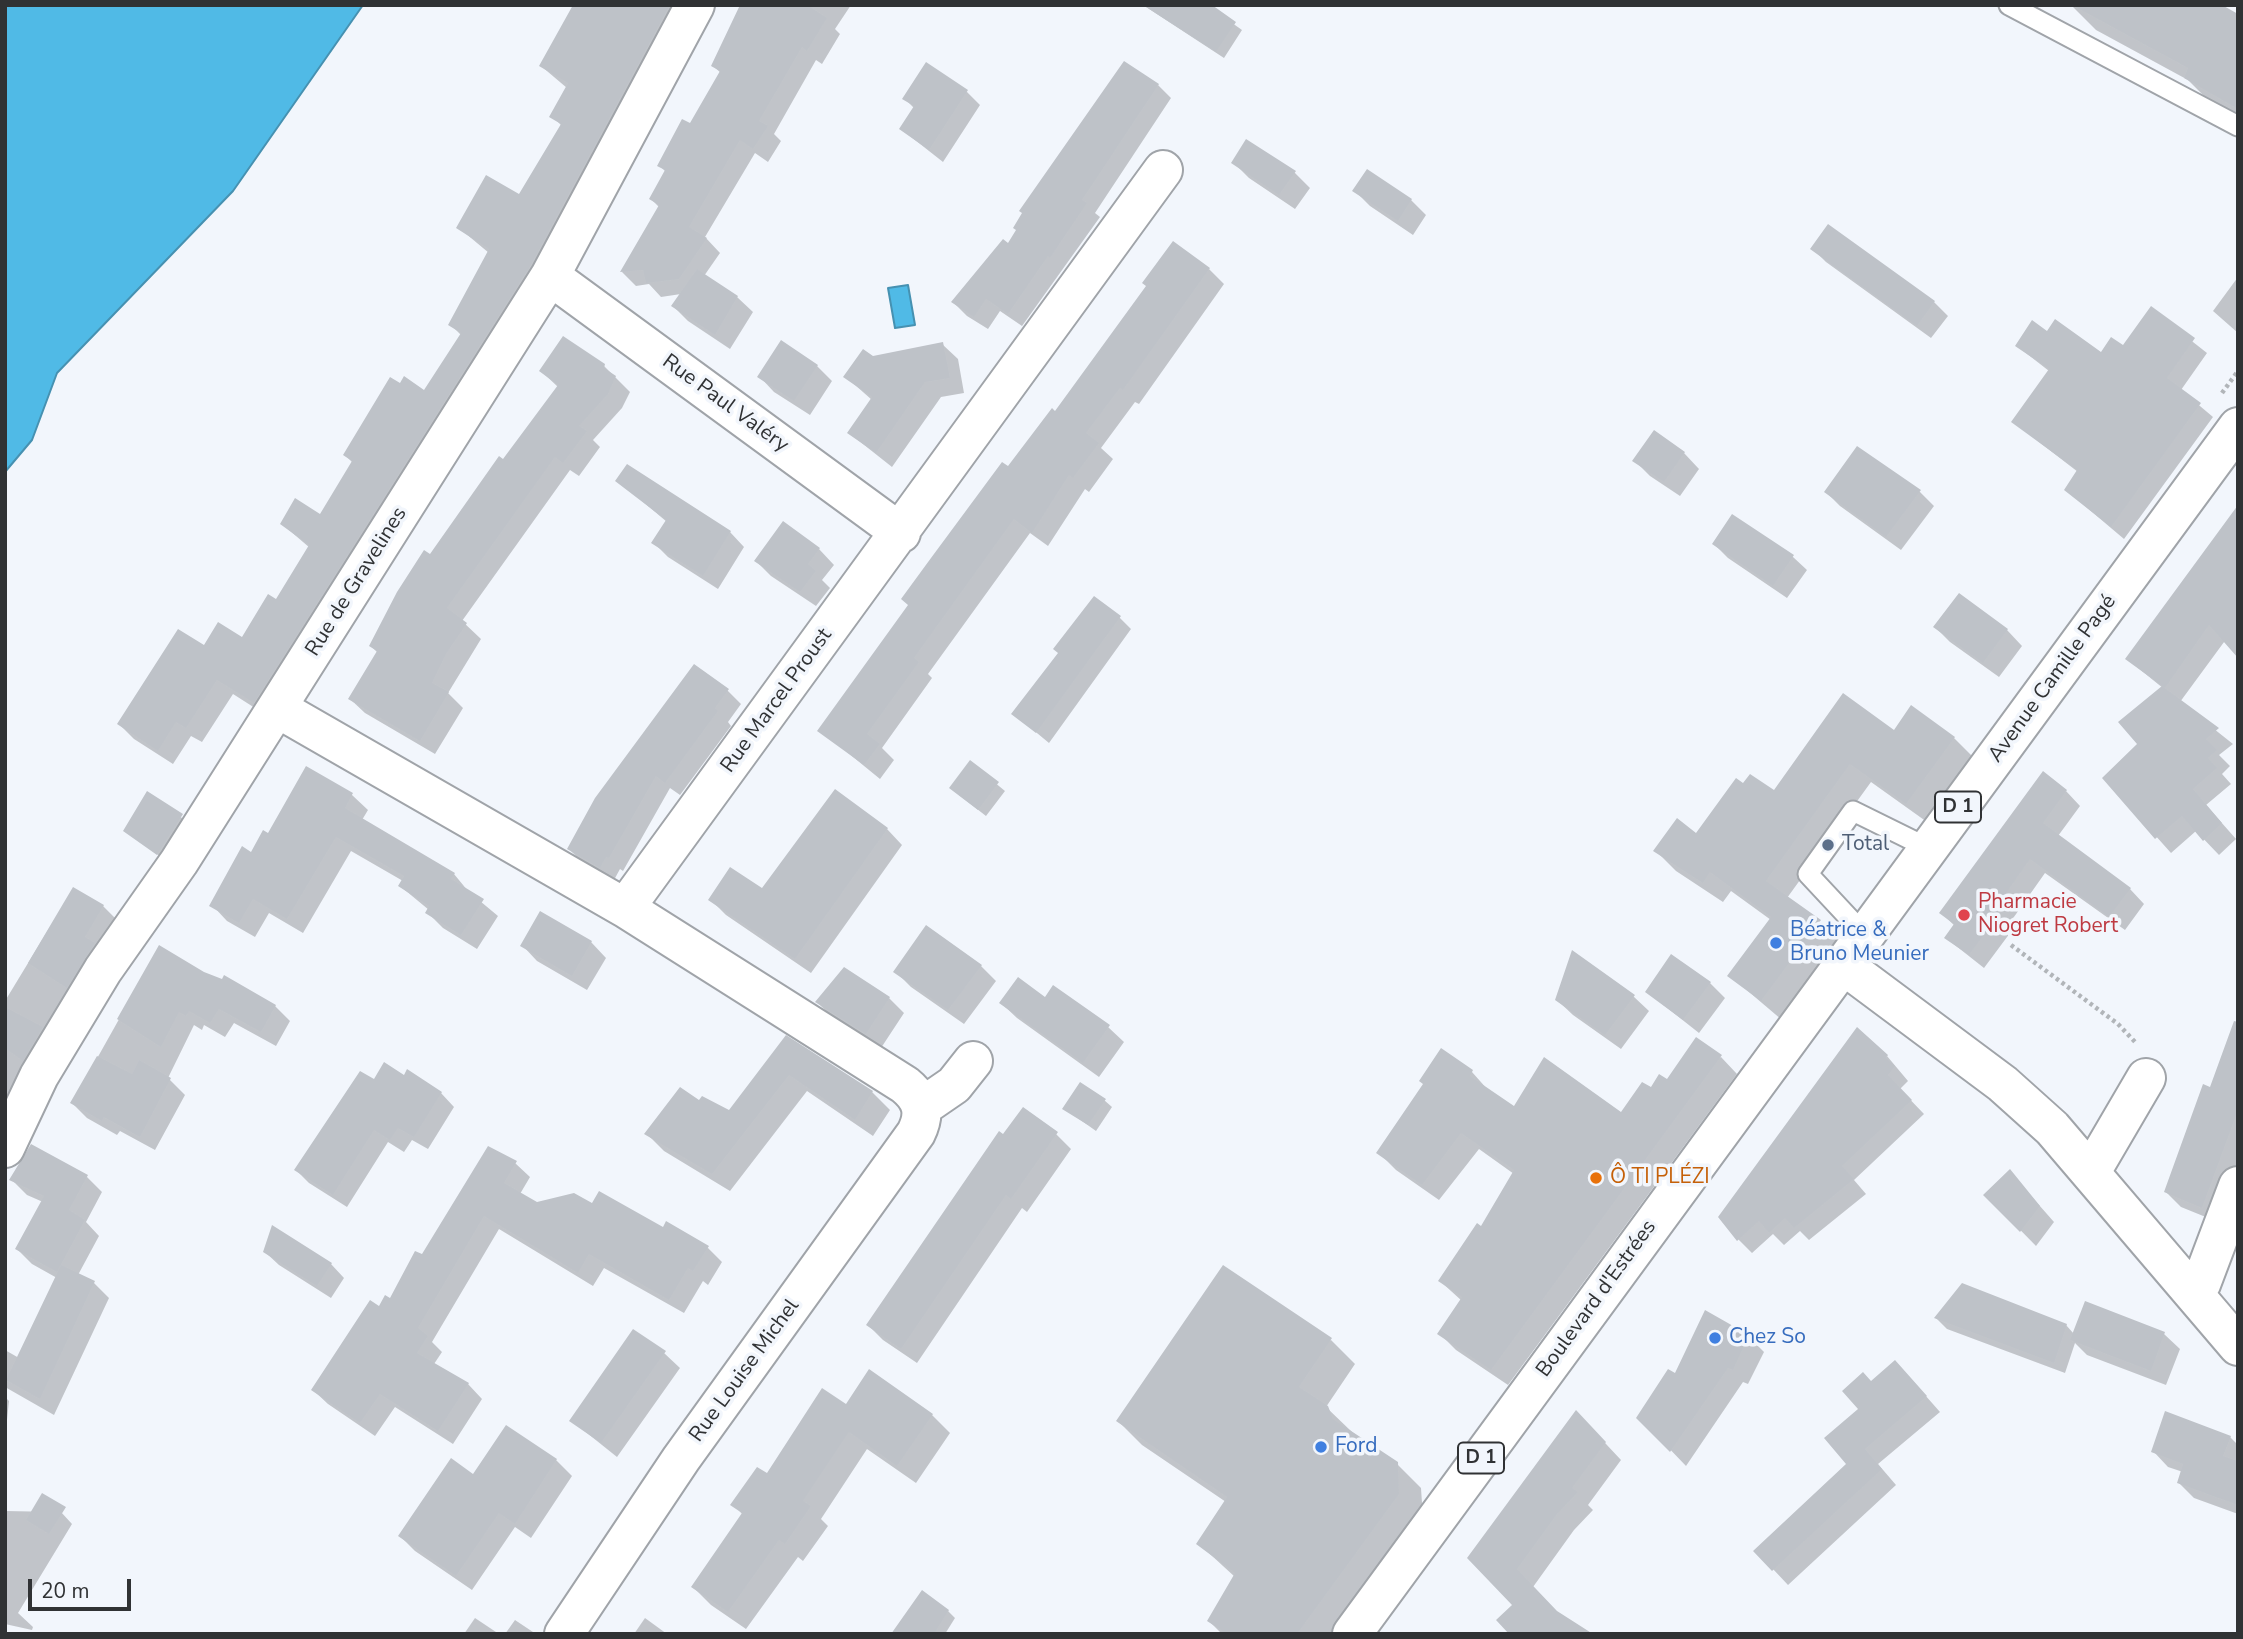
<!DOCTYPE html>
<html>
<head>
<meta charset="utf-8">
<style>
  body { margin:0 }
  #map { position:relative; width:2243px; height:1639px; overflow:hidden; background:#f2f6fc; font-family:"Nunito Sans",sans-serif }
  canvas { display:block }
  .frame { position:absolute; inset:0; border:7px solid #303234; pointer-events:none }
  .scale { position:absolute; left:28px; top:1579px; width:103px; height:32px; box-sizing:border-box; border:4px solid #303234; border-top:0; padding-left:9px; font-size:21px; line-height:24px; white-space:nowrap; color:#303234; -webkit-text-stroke:5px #f2f6fc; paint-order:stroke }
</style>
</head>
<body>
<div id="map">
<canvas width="2243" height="1639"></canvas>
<div class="frame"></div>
<div class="scale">20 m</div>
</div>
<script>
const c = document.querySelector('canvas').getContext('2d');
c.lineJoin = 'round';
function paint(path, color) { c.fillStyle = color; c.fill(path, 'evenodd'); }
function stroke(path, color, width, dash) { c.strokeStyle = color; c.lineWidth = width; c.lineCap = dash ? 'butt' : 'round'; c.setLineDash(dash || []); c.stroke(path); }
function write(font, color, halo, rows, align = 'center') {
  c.font = font + ' "Nunito Sans",sans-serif'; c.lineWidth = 7; c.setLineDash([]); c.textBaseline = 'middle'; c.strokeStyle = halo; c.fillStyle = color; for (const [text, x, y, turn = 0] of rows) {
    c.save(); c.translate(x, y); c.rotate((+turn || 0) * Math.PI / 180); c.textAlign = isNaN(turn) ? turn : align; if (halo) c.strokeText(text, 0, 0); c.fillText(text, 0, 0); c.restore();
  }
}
const water = new Path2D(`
  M5,5H363L233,191L57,373L32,440L5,472Z
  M908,285L915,325L895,328L888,288Z`);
const shadow = new Path2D(`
  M643,5H696L269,717L233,694L202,742L191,736L173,764L134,739L119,724L205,648L242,639L277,602L310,548L282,524L321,517L353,463L345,455L401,386L425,392L461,335L450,324L489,253L459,228L519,197L562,126L552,116L567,88L541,66Z
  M745,5H851L835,29L840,34L822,64L816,60L774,134L781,141L768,162L755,153L705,237L720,253L704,276L737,297L753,312L730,349L688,321L673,306L681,294L661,297L649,284L636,286L622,272L660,208L651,199L666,172L659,165L691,125L721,73L713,66Z
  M1143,5H1207L1242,30L1224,58Z
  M2071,5H2218L2238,16V120L2215,107L2188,80L2096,30Z
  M1158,85L1171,98L1095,213L1100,217L1022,326L1000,311L988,329L967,316L953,302L1008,245L1018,231L1024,213Z
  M967,92L980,105L943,162L901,129L914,108L905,99Z
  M1247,142L1295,173L1310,188L1295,209L1249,178L1234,163Z
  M1355,191L1411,200L1426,215L1413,235L1370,206Z
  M1829,227L1934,302L1948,316L1931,338L1826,262L1813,249Z
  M1209,269L1224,284L1139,404L1135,402L1101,448L1113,459L1089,492L1085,489L1048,546L1030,533L928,674L932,678L882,748L894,760L880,779L820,730L1009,469L1056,413Z
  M2238,277V333L2213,311Z
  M2151,309L2207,353L2181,390L2213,417L2124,539L2066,490L2078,472L2013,422L2049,371L2017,346L2048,333L2101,354L2123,348Z
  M942,344L958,359L964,393L941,397L892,467L849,433L872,400L846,377L873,358Z
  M604,366L630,392L622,408L593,440L600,447L579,476L570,470L462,621L481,639L448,693L463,708L435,754L365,713L350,699L378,653L371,646L430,557L558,387L541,371Z
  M817,366L832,381L810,415L774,392L759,376Z
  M1684,453L1699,469L1680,496L1650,476L1635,461Z
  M617,480L730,532L744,547L718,589L668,557L654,543L667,522Z
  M1826,492H1920L1934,506L1901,550L1840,506Z
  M1733,516L1793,557L1807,570L1787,598L1728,558L1714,544Z
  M2210,546L2238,623L2180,702L2233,744L2219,755L2230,766L2222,774L2231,784L2206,805L2236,839L2219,855L2196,831L2171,853L2104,778L2139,744L2174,697L2127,659Z
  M819,549L834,565L822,580L830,588L816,606L771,576L756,561Z
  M1119,617L1131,629L1049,743L1014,714Z
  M1935,627L2007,630L2022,646L1999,677L1950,642Z
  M727,690L741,704L728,722L731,726L680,795L670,788L623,871L620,869L614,880L583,863L569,849Z
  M1911,707L1954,738L1974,758L1927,822L1871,782L1787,898L1820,922L1840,942L1782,1020L1729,975L1771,920L1731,891L1723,902L1676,871L1656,851L1696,835L1744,785L1774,793L1894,732Z
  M971,763L1005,791L986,816L959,795Z
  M307,769L352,795L368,810L362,820L454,874L468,891L498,916L477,949L443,928L428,913L429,910L400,886L403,881L351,851L303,933L269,913L255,937L227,921L212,905L269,835Z
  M2066,791L2080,806L2058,836L2130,889L2144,904L2125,930L2045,873L2009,924L2013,929L1984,968L1946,938L1955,926L1941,913Z
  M148,794L189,823L165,860L125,831Z
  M887,829L902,845L811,973L726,915L711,900L763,891Z
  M73,889L103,906L118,921L5,1117V1001Z
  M591,942L606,958L587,990L537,961L522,945Z
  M159,948L203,973L275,1006L290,1021L276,1046L234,1023L225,1037L204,1025L202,1030L194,1025L168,1078L185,1095L155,1150L120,1131L117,1135L87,1118L72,1103Z
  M981,966L996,981L964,1024L911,987L896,972Z
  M1710,983L1725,998L1699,1033L1647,992Z
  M1633,996L1649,1011L1621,1049L1573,1015L1557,1000Z
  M889,998L904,1013L881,1048L832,1017L817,1002Z
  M1045,999L1108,1027L1124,1042L1099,1077L1017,1018L1001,1003Z
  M2238,1018V1166L2218,1222L2181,1207L2166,1192L2212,1089Z
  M786,1038L872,1092L890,1110L873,1136L807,1091L730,1191L664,1151L647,1134L699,1103L730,1112Z
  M1442,1051L1472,1072L1488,1090L1514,1108L1622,1114L1652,1089L1721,1057L1737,1074L1508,1385L1456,1350L1439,1333L1462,1301L1440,1281L1482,1228L1514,1174L1479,1149L1439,1200L1396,1170L1379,1153L1425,1085Z
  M1887,1056L1908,1081L1900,1089L1924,1114L1854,1180L1866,1194L1809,1240L1800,1231L1784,1245L1773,1234L1752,1253L1738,1239Z
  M404,1077L441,1093L454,1107L428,1149L412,1140L404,1152L388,1142L347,1207L309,1183L296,1170L374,1081Z
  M1104,1100L1112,1107L1096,1131L1065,1109Z
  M1056,1134L1071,1149L1027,1212L1022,1208L917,1363L883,1340L868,1325L1004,1136Z
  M515,1163L530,1177L520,1194L537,1204L593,1205L664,1229L667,1223L708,1248L722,1262L708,1285L703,1281L684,1313L604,1268L593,1286L499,1229L432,1342L442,1352L434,1364L468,1384L482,1399L453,1444L395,1407L375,1436L328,1404L313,1390L379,1309L390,1300L423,1257Z
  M2010,1172L2054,1222L2036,1246L1986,1195Z
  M87,1177L102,1192L86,1222L99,1236L78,1275L94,1283L109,1298L54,1415L5,1387V1350L19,1358L57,1278L32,1264L17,1249L43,1202L27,1195L12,1180Z
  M265,1252L331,1264L344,1278L331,1298L279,1265Z
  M1706,1312L1748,1336L1764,1352L1748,1384L1743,1382L1686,1466L1639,1417L1676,1376Z
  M1936,1318L2066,1325L2074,1334H2164L2180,1349L2166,1385L2087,1355L2075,1343L2065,1373L1947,1329Z
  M1331,1340L1355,1364L1326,1407L1352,1432L1396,1463L1421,1488L1423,1518L1338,1634H1222L1209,1621L1235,1577L1199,1544L1226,1502L1142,1445L1118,1421Z
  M664,1353L680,1368L617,1457L572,1421Z
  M870,1372L932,1415L950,1433L916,1483L867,1449L821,1519L828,1526L803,1561L798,1557L746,1629L711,1605L693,1587L743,1515L733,1504L846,1406Z
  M1910,1378L1940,1412L1878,1464L1896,1485L1788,1585L1756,1551L1849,1464L1872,1383Z
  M5,1397L9,1401L5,1439Z
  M506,1428L556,1460L572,1476L531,1538L515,1527L472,1590L415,1551L400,1536L473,1477Z
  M1592,1429L1621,1460L1588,1505L1593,1510L1574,1530L1533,1587L1558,1614L1515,1605L1469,1558Z
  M2230,1437L2238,1445V1514L2194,1498L2179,1483L2183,1472L2168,1467L2153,1451Z
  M5,1511L61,1512L72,1524L18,1613L33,1627L32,1630L5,1624Z
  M948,1611L955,1618L945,1634H910Z
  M475,1618L499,1634H464Z
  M645,1618L667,1634H634Z
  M515,1620L536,1634H505Z`);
const building = new Path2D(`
  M573,5H670L531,265L254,703L217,680L186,728L176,722L158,751L117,724L178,629L204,645L218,622L242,637L268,594L276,599L309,545L280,524L295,498L320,514L352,461L343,455L390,377L400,383L404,376L424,390L461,333L448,325L489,249L456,228L486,175L519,194L561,124L549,117L568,83L539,66Z
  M740,5H807L827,18L807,51L802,47L759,121L768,126L753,149L740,140L689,227L707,238L679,279L646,283L643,270L620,272L659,205L649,199L665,170L657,166L682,119L690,123L720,71L711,66Z
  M1143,5H1212L1236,22L1216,52Z
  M2072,5H2222L2238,14V109L2184,78L2188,68Z
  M1124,61L1159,84L1082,200L1087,203L1050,258L1048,256L1008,314L986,299L974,317L951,302L1003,239L1008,243L1016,230L1013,228L1022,213L1019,211Z
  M926,62L968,90L929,150L899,129L914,106L902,99Z
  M1246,139L1296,171L1279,195L1231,163Z
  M1367,169L1412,199L1398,221L1352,191Z
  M1828,224L1935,301L1917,326L1810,249Z
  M1173,241L1210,268L1123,390L1120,388L1086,433L1099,443L1073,478L1069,475L1032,533L1014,519L914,658L919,662L867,734L880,744L864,765L817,731L908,605L901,599L931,558L1002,462L1008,466L1052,408L1055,411L1146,286L1142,283Z
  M697,269L738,296L715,335L671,306Z
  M2151,306L2195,338L2167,378L2201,403L2111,527L2064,490L2077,470L2011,422L2049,369L2015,346L2032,320L2047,331L2055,319L2101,352L2111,337L2123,345Z
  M563,336L605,364L604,368L616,376L608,394L579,426L587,431L563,463L555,457L447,608L467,623L446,654L432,683L449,692L420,741L348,699L377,651L369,646L397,592L424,550L430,554L499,456L503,459L558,385L539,371Z
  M781,340L818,365L794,401L757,377Z
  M943,342L950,378L925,382L876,453L847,433L872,397L843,377L863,349L873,356Z
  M1654,430L1685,452L1664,482L1632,461Z
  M1857,446L1921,490L1886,537L1824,492Z
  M627,464L731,531L703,576L651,543L666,520L615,481Z
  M2238,505V658L2209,625L2165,688L2125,659Z
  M1732,514L1794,555L1773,586L1712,544Z
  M783,521L820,548L808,564L816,571L800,592L754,561Z
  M1959,593L2008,629L1983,663L1933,627Z
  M1094,596L1121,616L1036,733L1011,714L1058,653L1053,649Z
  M694,664L729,689L715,708L718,711L665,783L656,776L609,858L606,857L600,868L567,849L595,798Z
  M2162,686L2219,728L2206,739L2217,750L2208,758L2217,768L2193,789L2222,823L2203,841L2182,816L2155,839L2102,778L2137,744L2118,722Z
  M1843,693L1894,730L1911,705L1955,737L1906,804L1850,764L1766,881L1821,920L1761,1001L1727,976L1771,917L1710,872L1703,883L1653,851L1677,818L1696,833L1736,778L1743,783L1750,774L1774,790Z
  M970,760L999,782L978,810L949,788Z
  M306,766L353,793L345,808L455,873L451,879L484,899L461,935L425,913L429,906L398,886L404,876L336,837L287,919L253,899L239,923L209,906L242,846L251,852L263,830L268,833Z
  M2043,771L2067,790L2043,823L2131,888L2109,917L2030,859L1995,909L2000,913L1969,955L1944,938L1954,924L1939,913Z
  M835,789L888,828L795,959L708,900L730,867L762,888Z
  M147,791L183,814L157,855L123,831Z
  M73,887L104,905L85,937L95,943L67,988L28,963Z
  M540,911L592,941L572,976L520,946Z
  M926,925L982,965L948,1010L893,972Z
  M159,945L204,972L222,979L224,975L276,1005L261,1032L219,1009L210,1023L189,1011L186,1016L179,1012L161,1047L117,1019Z
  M1572,950L1635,995L1605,1035L1555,1000Z
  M1671,954L1711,982L1683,1020L1645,992Z
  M844,967L890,997L866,1034L815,1002Z
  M1018,977L1045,997L1053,985L1110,1025L1083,1063L999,1003Z
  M5,1007L43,1027L23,1061L5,1048Z
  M2234,1021L2238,1022V1110L2202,1208L2164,1192L2203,1084L2210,1087Z
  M1857,1027L1888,1055L1886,1058L1895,1066L1888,1075L1912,1100L1842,1166L1854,1179L1794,1228L1785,1218L1769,1233L1759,1221L1737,1241L1718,1217Z
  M786,1035L873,1091L855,1120L789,1075L712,1174L644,1134L680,1087L699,1100L702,1096L729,1110Z
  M1696,1037L1722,1055L1491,1370L1437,1334L1462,1297L1438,1281L1477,1223L1481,1226L1514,1170L1461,1133L1422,1185L1376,1153L1423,1084L1419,1081L1441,1048L1473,1070L1470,1076L1514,1106L1544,1057L1621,1112L1642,1082L1651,1087L1659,1074L1667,1079Z
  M97,1056L132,1074L139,1060L171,1078L140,1137L104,1117L102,1121L70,1103Z
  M384,1062L404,1075L407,1069L442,1092L414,1137L398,1128L390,1140L374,1130L333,1195L294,1170L360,1071L374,1079Z
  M1080,1082L1106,1099L1088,1125L1062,1109Z
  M1023,1107L1058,1132L1011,1199L1006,1195L901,1349L866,1325L999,1131L1003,1134Z
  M31,1144L88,1175L69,1210L85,1220L57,1272L15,1249L44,1196L9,1180Z
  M488,1146L517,1161L504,1183L537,1202L574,1193L592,1203L599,1191L663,1227L666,1221L709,1246L693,1271L688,1268L669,1300L589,1254L578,1273L484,1216L418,1328L428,1336L417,1353L469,1383L438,1431L380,1394L360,1423L311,1390L370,1300L379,1306L385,1295L390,1298L415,1251L422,1254Z
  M2010,1169L2040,1206L2020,1232L1983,1195Z
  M272,1225L332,1263L317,1286L263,1252Z
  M61,1265L95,1281L40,1399L6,1380Z
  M1223,1265L1332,1338L1299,1387L1328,1406L1333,1419L1398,1462L1399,1494L1297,1634H1227L1207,1621L1235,1573L1196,1544L1227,1497L1116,1421Z
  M1962,1283L2067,1324L2054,1363L1934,1318Z
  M2085,1301L2165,1332L2151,1371L2070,1340Z
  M1705,1310L1749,1335L1733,1370L1728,1368L1670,1452L1636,1418L1668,1369L1675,1373Z
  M633,1329L666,1351L601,1443L569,1421Z
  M1895,1360L1927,1396L1865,1449L1882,1469L1772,1571L1753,1551L1846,1464L1824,1438L1858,1409L1842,1391L1863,1372L1871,1381Z
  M869,1369L933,1414L897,1466L849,1432L803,1501L811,1506L785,1544L779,1540L728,1612L691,1587L742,1513L730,1505L757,1467L767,1473L822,1388L846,1404Z
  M1576,1410L1606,1442L1572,1488L1578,1492L1557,1514L1517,1569L1557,1611L1593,1634H1509L1496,1620L1512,1605L1467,1558Z
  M2165,1411L2231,1436L2223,1456L2238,1461V1505L2177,1483L2183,1464L2151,1452Z
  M506,1425L557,1459L515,1524L499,1513L456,1576L398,1536L451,1458L473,1474Z
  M42,1493L66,1507L49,1534L26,1520Z
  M922,1590L949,1610L934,1634H891Z`);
const path = new Path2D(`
  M2222,393L2238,371
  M2011,945L2118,1024L2136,1043`);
const lane = new Path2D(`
  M2009,5L2238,126
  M1864,934L1808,874L1853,811L1928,848`);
const street = new Path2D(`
  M550,276L901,533
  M277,708L625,908L1163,170
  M1842,964L2003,1084L2052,1128L2238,1346
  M922,1107L954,1085L973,1061
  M5,1148L39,1076L103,970L179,862L550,276L695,5
  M2091,1172L2146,1078
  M2192,1292L2201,1284L2238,1186
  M564,1634L681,1459L916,1133C926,1113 922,1099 905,1085L625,908`);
const primary = new Path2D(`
  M1352,1634L2238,427`);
const markers = [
  [1828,845,7,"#5c6f8a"],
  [1964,915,7,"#e0444e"],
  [1776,943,7,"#3f7fe0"],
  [1596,1178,7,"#e8710a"],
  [1715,1338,7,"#3f7fe0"],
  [1321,1447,7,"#3f7fe0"]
];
const shields = [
  [1958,807,46],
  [1481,1458,46]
];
const shieldNames = [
  ["D 1",1958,807],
  ["D 1",1481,1458]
];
const streetNames = [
  ["Rue Paul Valéry",725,404,36],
  ["Rue de Gravelines",357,582,-58],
  ["Avenue Camille Pagé",2053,679,-54],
  ["Rue Marcel Proust",777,701,-54],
  ["Boulevard d'Estrées",1597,1299,-54],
  ["Rue Louise Michel",745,1371,-54]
];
const serviceNames = [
  ["Total",1842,845]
];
const healthNames = [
  ["Pharmacie",1978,903],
  ["Niogret Robert",1978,927]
];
const shopNames = [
  ["Béatrice &",1790,931],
  ["Bruno Meunier",1790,955],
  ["Chez So",1729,1338],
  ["Ford",1335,1447]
];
const foodNames = [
  ["Ô TI PLÉZI",1610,1178]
];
paint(water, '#50bae6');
stroke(water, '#4691b1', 2);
paint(shadow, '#0003');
paint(building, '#bec2c8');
stroke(lane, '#a0a4a9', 23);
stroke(street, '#a0a4a9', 42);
stroke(primary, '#a0a4a9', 42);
stroke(path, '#b1b5b9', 4.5, [3.5, 3.5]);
stroke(lane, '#fff', 19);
stroke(street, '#fff', 38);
stroke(primary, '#fff', 38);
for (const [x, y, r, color] of markers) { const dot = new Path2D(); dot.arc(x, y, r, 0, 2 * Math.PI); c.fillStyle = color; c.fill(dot); stroke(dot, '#f2f6fc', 2.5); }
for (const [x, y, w] of shields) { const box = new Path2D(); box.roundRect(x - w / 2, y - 15.5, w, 31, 5); c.fillStyle = '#f2f6fc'; c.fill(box); stroke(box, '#303234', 2); }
write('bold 19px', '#303234', null, shieldNames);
write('21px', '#303234', '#f2f6fc', streetNames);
write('21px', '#4e5e75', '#f2f6fc', serviceNames, 'left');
write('21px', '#be3a42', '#f2f6fc', healthNames, 'left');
write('21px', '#366cbe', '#f2f6fc', shopNames, 'left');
write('21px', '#c56008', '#f2f6fc', foodNames, 'left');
</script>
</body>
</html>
